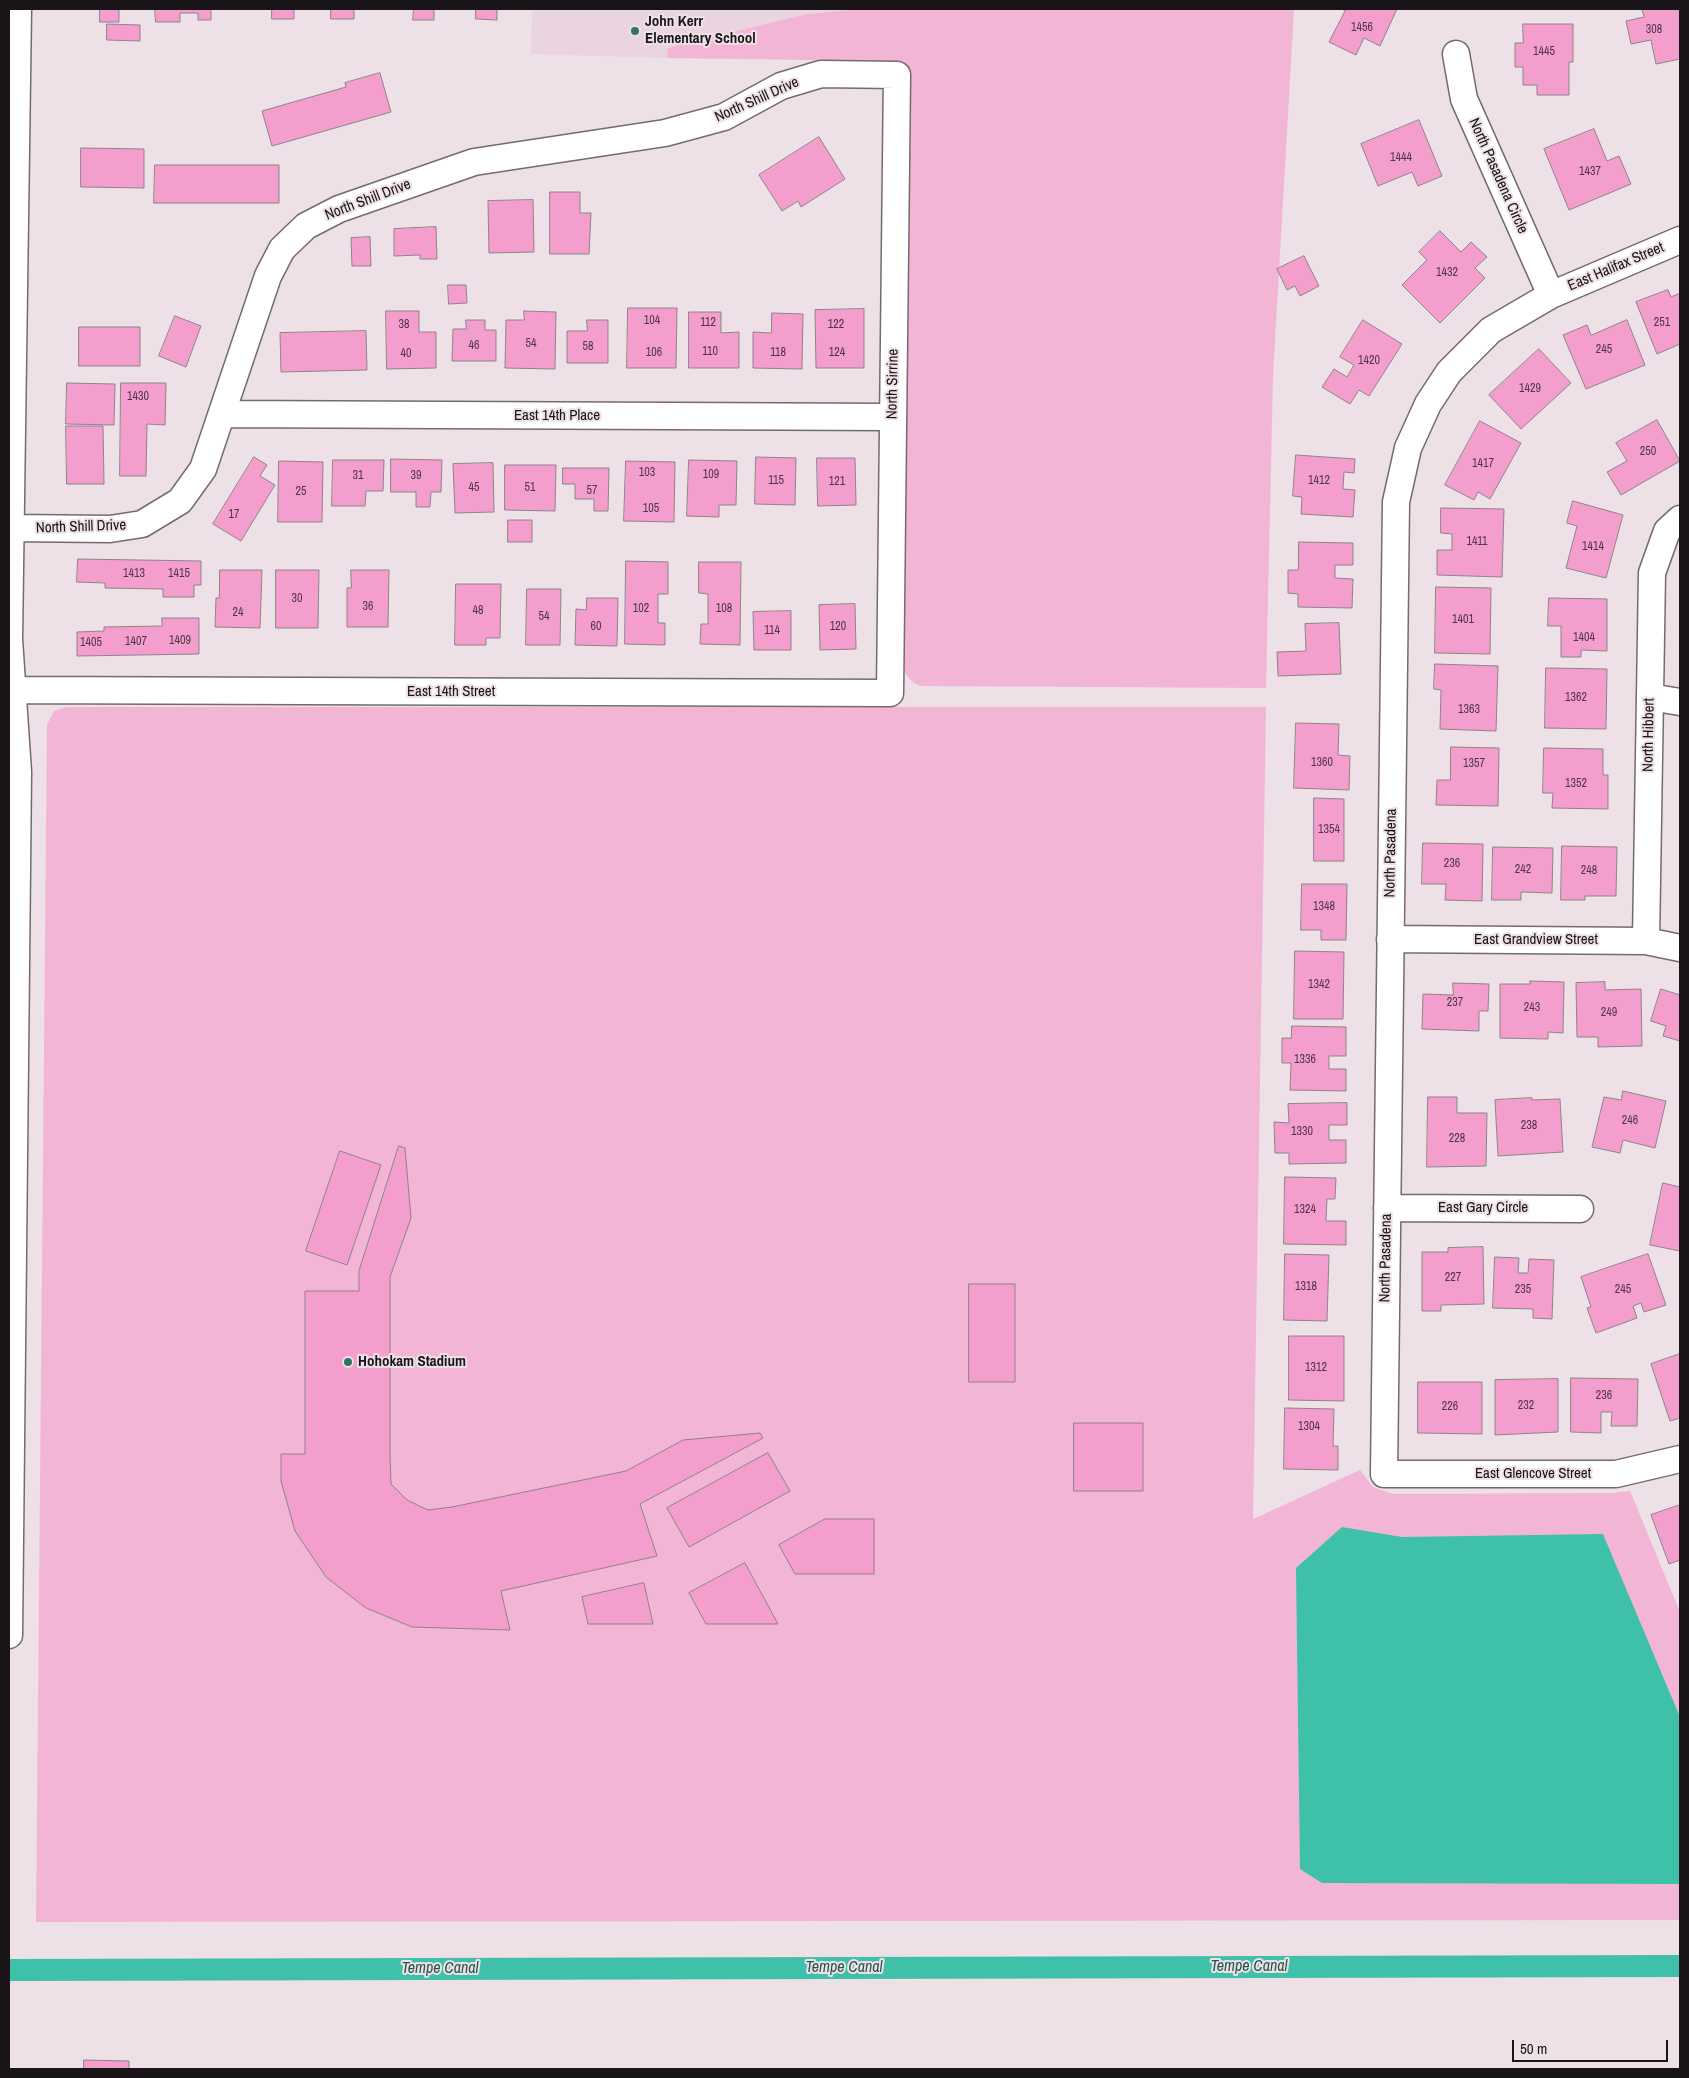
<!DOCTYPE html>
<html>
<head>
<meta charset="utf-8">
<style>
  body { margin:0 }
  #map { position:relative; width:1689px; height:2078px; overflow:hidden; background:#ede0e6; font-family:"Archivo Narrow",sans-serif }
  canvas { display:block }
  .frame { position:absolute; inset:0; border:10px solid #191417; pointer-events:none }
  .scale { position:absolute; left:1512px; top:2040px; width:156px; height:22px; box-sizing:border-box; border:2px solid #191417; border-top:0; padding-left:6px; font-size:15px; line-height:18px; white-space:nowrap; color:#191417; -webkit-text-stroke:4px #ede0e6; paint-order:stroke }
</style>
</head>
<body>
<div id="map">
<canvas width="1689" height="2078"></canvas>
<div class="frame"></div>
<div class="scale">50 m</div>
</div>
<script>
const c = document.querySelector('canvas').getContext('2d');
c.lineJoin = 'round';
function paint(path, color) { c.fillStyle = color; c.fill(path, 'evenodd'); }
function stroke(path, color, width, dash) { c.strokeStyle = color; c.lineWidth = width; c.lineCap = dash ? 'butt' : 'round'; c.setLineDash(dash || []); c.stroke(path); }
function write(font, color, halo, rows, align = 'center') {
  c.font = font + ' "Archivo Narrow",sans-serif'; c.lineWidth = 4; c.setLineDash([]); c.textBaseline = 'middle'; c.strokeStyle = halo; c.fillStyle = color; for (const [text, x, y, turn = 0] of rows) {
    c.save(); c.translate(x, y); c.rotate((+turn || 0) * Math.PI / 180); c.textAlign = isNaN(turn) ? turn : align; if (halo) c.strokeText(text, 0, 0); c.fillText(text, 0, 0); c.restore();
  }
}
const built = new Path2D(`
  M532,9H862L807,14L668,48L667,58L531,54Z`);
const green = new Path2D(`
  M862,9H1294L1273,376L1266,688L921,686C911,682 906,678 903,666L902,74L887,61L667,58L668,48L807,14Z
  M66,707H1266L1253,1519L1360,1470L1373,1487L1393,1494L1611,1493L1630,1491L1680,1612V1920L36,1922L47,725L54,711Z`);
const water = new Path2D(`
  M1342,1527L1402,1537L1603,1534L1680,1717V1884L1322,1883L1300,1869L1296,1568Z`);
const canal = new Path2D(`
  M9,1970L1680,1966`);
const building = new Path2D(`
  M100,9H119V22H100Z
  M155,9H211V20H198V13H180V22H156Z
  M272,9H294V19H272Z
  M331,9H354V19H331Z
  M414,9H434V20H413Z
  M476,9H497V20L476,19Z
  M1342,9H1397L1380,46L1364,38L1356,55L1329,42L1345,11Z
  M1642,9H1680V59L1656,64L1651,40L1631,44L1626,21L1644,17Z
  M107,24L140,25V41L107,40Z
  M1523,24H1573V62H1569V95H1537V85H1523V67H1515V43H1523Z
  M380,73L391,112L272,146L262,111L346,87L345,83Z
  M1419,120L1442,176L1418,186L1412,172L1378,186L1361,144Z
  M1594,129L1607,161L1619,156L1631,184L1569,210L1544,149Z
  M819,137L845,179L801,207L798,201L782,211L759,175Z
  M81,148L144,149V188L81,187Z
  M155,165H279V203H154Z
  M550,192H580V213H591L589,254H550Z
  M533,200L534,252L489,253L488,201Z
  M436,227L437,259H420V255L394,256V229Z
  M1440,231L1461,252L1471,242L1487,257L1475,268L1485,278L1440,323L1402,285L1427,260L1419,252Z
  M370,237L371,266H352L351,238Z
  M1304,256L1319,286L1300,296L1295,286L1287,290L1277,269Z
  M448,285H466L467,303L449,304Z
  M1668,290L1671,297L1680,293V344L1657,354L1636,302Z
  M628,308H677L676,368H627Z
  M864,309V368H816L815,310Z
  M386,311H419V332H436V368L387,369Z
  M524,311L556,312L555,369L505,368L506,320H524Z
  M689,312H721V333L739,332V368H689Z
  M772,313L803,314L802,369L753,368V332L771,333Z
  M175,316L201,326L186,367L159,356Z
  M466,320H485V330H496V361H452L453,329H466Z
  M587,320H608V363H567V331H587Z
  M1363,320L1402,344L1369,396L1359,390L1350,404L1322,387L1334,369L1347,377L1354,365L1340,357Z
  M1627,320L1645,365L1586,389L1563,335L1587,325L1591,335Z
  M79,327H140V366H79Z
  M366,331L367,370L281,372L280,333Z
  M1539,349L1571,383L1521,429L1489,395Z
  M67,383L115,384L114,425L66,424Z
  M121,383H166L165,425L147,424L146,476H120Z
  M1657,420L1680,461L1621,495L1607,472L1627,461L1616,443Z
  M1480,421L1521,443L1490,499L1478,492L1474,500L1445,485Z
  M66,426H103L104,484H67Z
  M1296,455L1355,459L1354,473L1344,472L1343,489L1355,490L1353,517L1301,514L1302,497L1293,496Z
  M254,457L267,465L260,476L275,485L241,541L213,524Z
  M756,457L796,458L795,505L755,504Z
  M817,458H855L856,505L818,506Z
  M391,459L442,460L441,492H431L430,507H416V492H391Z
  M333,460H384L383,491H366L365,506H332Z
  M689,460L737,461L736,505H719V517L687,516Z
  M279,461L323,462L322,522H278Z
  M626,461L675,462L674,522L624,521Z
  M493,463L494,512L455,513L453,464Z
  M505,465H556L555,511L505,510Z
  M563,468H609L608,511H594V499H575V484H563Z
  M1573,501L1623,515L1606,578L1566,568L1577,526L1567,523Z
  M1441,508L1504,509L1502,577L1437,575V550H1452V534L1441,533Z
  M508,520H532V542H508Z
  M1299,542L1353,543V565H1335V578L1353,579L1352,608L1298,607V594L1288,593V570H1298Z
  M78,559L201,561V585H194V597H163V589L105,588V583L77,582Z
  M626,561L668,562V594H658V623H665V645L625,644Z
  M699,562H741L740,645L700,644L701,624H708V594L699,593Z
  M220,570H262L260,628L215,627L216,598H219Z
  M276,570H319L318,628H276Z
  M351,570H389L388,627H347V588H351Z
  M456,584H501L500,638H486V645H455Z
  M1436,587L1491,588L1490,654L1435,653Z
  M527,589H561L560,645H526Z
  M587,598H618L617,646L575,645L576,609L586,610Z
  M1549,598L1607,599V651L1581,650V657H1561V626H1548Z
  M855,604L856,649L820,650L819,605Z
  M791,611V650H754L753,612Z
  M162,618H199V654L77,656V632L104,631V627L162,626Z
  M1339,623L1341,674L1278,676L1277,652L1306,651L1305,624Z
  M1435,664L1498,666L1496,731L1440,729L1441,690L1434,689Z
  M1546,668L1607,669L1606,729L1545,728Z
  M1296,723L1339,724L1338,755L1350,756L1349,790L1294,788Z
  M1451,747L1499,748L1498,806L1436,805L1437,780H1450Z
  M1544,748L1603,749V775H1608V809L1552,808L1553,793H1543Z
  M1314,798L1344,799V861H1314Z
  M1423,843L1483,844L1482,901L1445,900L1446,884H1422Z
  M1562,846L1617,847L1616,896H1585V900H1561Z
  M1493,847L1553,848L1552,893L1521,892V900H1492Z
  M1302,884H1347L1346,940H1321V930H1301Z
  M1295,951L1344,952L1343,1019H1294Z
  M1530,981L1564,982L1563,1033L1548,1032V1039L1500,1038V984H1530Z
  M1605,982V990L1641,989L1642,1046L1598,1047V1037H1577L1576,983Z
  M1453,983L1489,984L1488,1011H1479V1031L1422,1029L1423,994L1453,995Z
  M1661,989L1680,995V1041L1663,1036L1666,1026L1651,1021Z
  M1292,1026L1346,1027V1056H1329V1069H1346V1091L1290,1090L1291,1063H1282V1038H1291Z
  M1623,1091L1666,1101L1655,1148L1623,1140L1620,1153L1592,1147L1604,1097L1621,1100Z
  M1428,1097H1457V1113H1487L1486,1166L1427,1167Z
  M1532,1098V1100L1560,1099L1563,1152L1498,1156L1495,1100Z
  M1347,1103V1125H1329V1140H1346V1163L1289,1164V1153H1275L1274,1122L1289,1123L1288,1104Z
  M399,1146L405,1148L411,1218L390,1277V1457L391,1484L407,1500L428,1510L452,1507L626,1471L683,1440L760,1433L763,1438L640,1504L657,1556L501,1591L510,1630L412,1627L366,1608L326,1577L295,1531L281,1481V1454H305V1291H359V1271Z
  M340,1151L381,1165L347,1265L306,1251Z
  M1285,1177L1336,1178L1335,1199H1327L1326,1221H1346V1245L1284,1244Z
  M1663,1183L1680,1187V1251L1650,1245Z
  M1483,1247L1484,1304L1441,1305V1311H1422V1252H1448V1248Z
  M1285,1254L1329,1255L1327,1321L1284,1320Z
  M1648,1254L1666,1305L1644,1312L1641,1303L1633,1306L1637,1318L1596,1333L1587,1308L1591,1307L1581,1277Z
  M1495,1257L1519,1258L1518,1273H1528L1529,1259L1554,1260L1552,1319L1533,1318V1309L1493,1308Z
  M969,1284H1015V1382H969Z
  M1289,1336H1344V1401L1289,1400Z
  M1680,1354V1418L1670,1421L1651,1364Z
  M1571,1378L1638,1379L1637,1426H1611L1612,1412H1601V1433L1571,1432Z
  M1558,1379V1432L1495,1435V1380Z
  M1418,1382H1482V1434L1418,1433Z
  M1285,1408L1334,1409L1333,1446H1338V1470L1284,1469Z
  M1074,1423H1143V1491H1074Z
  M768,1453L790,1491L689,1547L667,1508Z
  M1680,1505V1560L1669,1564L1651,1515Z
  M825,1519H874V1574H795L779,1545Z
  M745,1563L778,1624H706L689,1593Z
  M644,1583L653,1624H588L582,1597Z
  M84,2060L129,2061V2069H84Z`);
const minor = new Path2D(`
  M1456,54L1464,99L1551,295
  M1680,240L1551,295L1491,330L1449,372L1428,404L1408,448L1396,502L1384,1474H1616L1680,1459
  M222,414L892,417
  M11,528L110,529L142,524L180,501L203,469L268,276L282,249L306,226L339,209L474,162L665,133L724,117L781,86L821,74L897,75L890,693L13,690
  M1650,697L1680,702
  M1390,939L1646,941L1680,948
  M1646,941L1652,573L1667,531L1680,519
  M1387,1208L1580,1209
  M9,1635L18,772L9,639L18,9`);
const markers = [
  [635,31,5,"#307466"],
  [348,1362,5,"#307466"]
];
const numberNames = [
  ["1456",1362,28],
  ["308",1654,30],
  ["1445",1544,52],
  ["1444",1401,158],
  ["1437",1590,172],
  ["1432",1447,273],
  ["104",652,321],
  ["112",708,323],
  ["251",1662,323],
  ["38",404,325],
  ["122",836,325],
  ["54",531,344],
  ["46",474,346],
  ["58",588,347],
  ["245",1604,350],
  ["110",710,352],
  ["106",654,353],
  ["118",778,353],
  ["124",837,353],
  ["40",406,354],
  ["1420",1369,361],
  ["1429",1530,389],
  ["1430",138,397],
  ["250",1648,452],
  ["1417",1483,464],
  ["103",647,473],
  ["109",711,475],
  ["31",358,476],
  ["39",416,476],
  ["115",776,481],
  ["1412",1319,481],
  ["121",837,482],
  ["45",474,488],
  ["51",530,488],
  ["57",592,491],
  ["25",301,492],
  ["105",651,509],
  ["17",234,515],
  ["1411",1477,542],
  ["1414",1593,547],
  ["1413",134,574],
  ["1415",179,574],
  ["30",297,599],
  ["36",368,607],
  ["102",641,609],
  ["108",724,609],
  ["48",478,611],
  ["24",238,613],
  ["54",544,617],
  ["1401",1463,620],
  ["60",596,627],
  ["120",838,627],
  ["114",772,631],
  ["1404",1584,638],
  ["1409",180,641],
  ["1407",136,642],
  ["1405",91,643],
  ["1362",1576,698],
  ["1363",1469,710],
  ["1360",1322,763],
  ["1357",1474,764],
  ["1352",1576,784],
  ["1354",1329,830],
  ["236",1452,864],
  ["242",1523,870],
  ["248",1589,871],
  ["1348",1324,907],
  ["1342",1319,985],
  ["237",1455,1003],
  ["243",1532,1008],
  ["249",1609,1013],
  ["1336",1305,1060],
  ["246",1630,1121],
  ["238",1529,1126],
  ["1330",1302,1132],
  ["228",1457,1139],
  ["1324",1305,1210],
  ["227",1453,1278],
  ["1318",1306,1287],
  ["235",1523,1290],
  ["245",1623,1290],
  ["1312",1316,1368],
  ["236",1604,1396],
  ["232",1526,1406],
  ["226",1450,1407],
  ["1304",1309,1427]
];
const poiNames = [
  ["John Kerr",645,22],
  ["Elementary School",645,39],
  ["Hohokam Stadium",358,1362]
];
const streetNames = [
  ["North Shill Drive",757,100,-24],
  ["North Pasadena Circle",1498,176,66],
  ["North Shill Drive",368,200,-21],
  ["East Halifax Street",1616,267,-23],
  ["North Sirrine",893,384,-89],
  ["East 14th Place",557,416],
  ["North Shill Drive",81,527,-2],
  ["East 14th Street",451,692],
  ["North Hibbert",1649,735,-89],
  ["North Pasadena",1391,853,-89],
  ["East Grandview Street",1536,940],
  ["East Gary Circle",1483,1208],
  ["North Pasadena",1386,1258,-89],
  ["East Glencove Street",1533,1474]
];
const waterNames = [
  ["Tempe Canal",1249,1967],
  ["Tempe Canal",844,1968],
  ["Tempe Canal",440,1969]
];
paint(built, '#e9d4df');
paint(green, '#f2b5d5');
paint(water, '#3fc1a9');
stroke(canal, '#3fc1a9', 22);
paint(building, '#f39ecd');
stroke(building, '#8f8389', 1);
stroke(minor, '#756a6f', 29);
stroke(minor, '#fff', 26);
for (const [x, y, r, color] of markers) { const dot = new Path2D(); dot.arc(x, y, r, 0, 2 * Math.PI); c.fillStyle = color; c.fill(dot); stroke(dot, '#ede0e6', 2); }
write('12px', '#503644', null, numberNames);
write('bold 15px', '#191417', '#ede0e6', poiNames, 'left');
write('15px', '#191417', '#ede0e6', streetNames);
write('italic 16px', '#23574c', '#ede0e6', waterNames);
</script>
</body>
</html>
